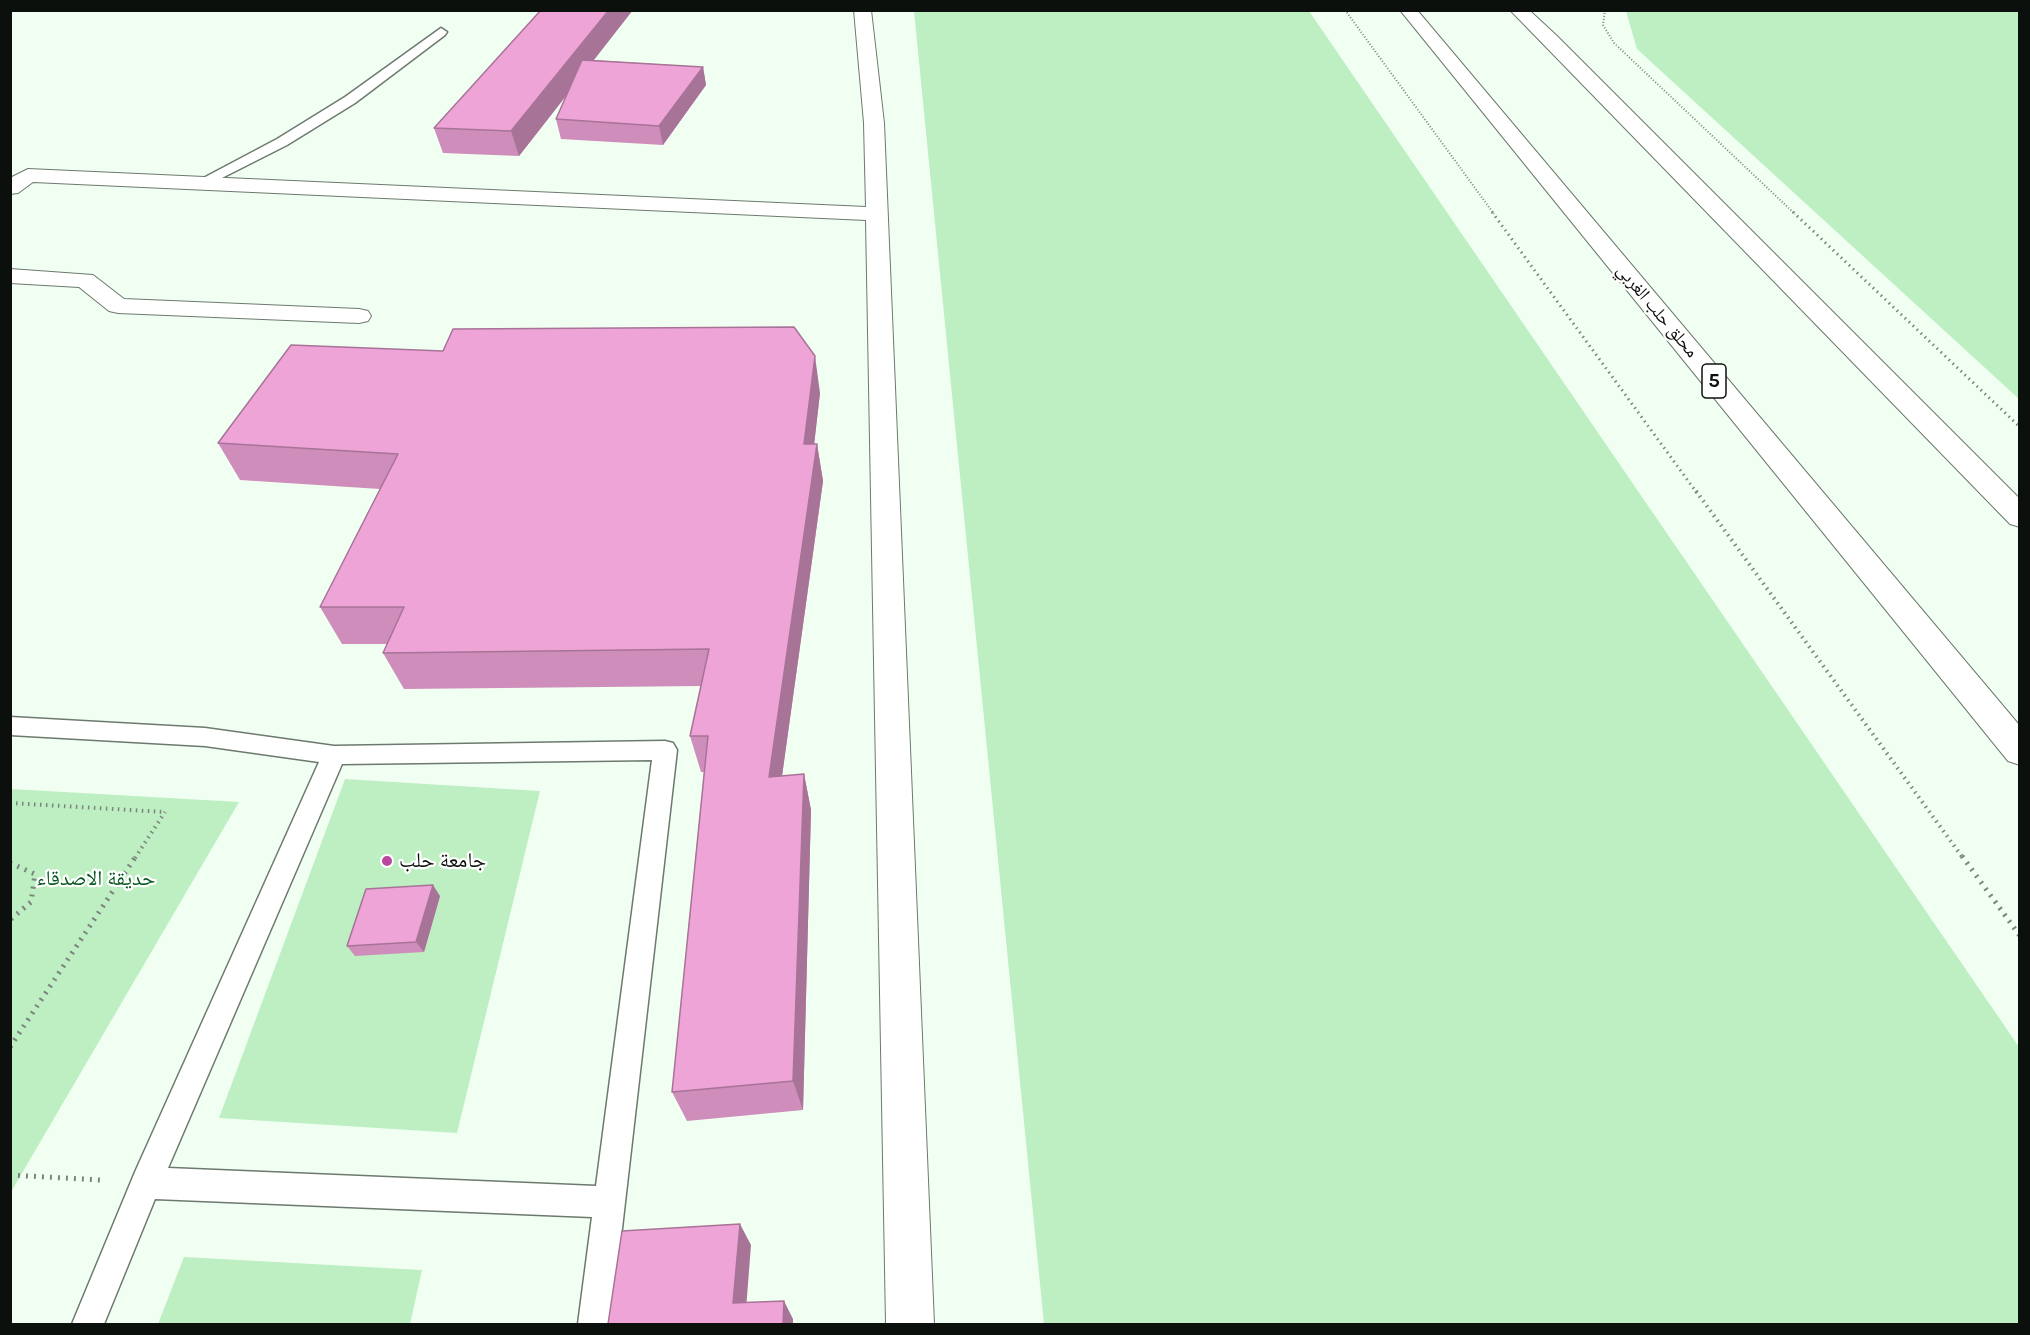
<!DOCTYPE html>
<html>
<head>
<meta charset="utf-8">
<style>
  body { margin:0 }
  #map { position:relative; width:2030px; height:1335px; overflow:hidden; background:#f1fff2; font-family:Karla,sans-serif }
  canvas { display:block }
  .frame { position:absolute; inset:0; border:12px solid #0c100c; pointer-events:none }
</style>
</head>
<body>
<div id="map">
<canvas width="2030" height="1335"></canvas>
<div class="frame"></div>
</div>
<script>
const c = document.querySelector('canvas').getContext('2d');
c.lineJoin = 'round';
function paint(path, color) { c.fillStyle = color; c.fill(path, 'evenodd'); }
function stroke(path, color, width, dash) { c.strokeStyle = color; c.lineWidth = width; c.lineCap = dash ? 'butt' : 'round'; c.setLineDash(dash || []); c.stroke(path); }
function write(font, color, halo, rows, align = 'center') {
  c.font = font + ' Karla,"Noto Naskh Arabic",sans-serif'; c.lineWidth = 4.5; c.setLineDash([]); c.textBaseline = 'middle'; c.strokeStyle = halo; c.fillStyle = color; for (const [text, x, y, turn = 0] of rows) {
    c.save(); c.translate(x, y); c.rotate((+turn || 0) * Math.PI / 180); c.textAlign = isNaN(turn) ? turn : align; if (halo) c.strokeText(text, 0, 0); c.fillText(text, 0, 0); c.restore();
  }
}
const green = new Path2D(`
  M914,11H1309L2019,1047V1324H1044Z
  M1626,11H2019V399L1637,49Z
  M345,779L540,791L457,1133L219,1118Z
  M11,789L239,802L11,1192L10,789Z
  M184,1257L422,1270L410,1324H158Z`);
const pathFar3 = new Path2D(`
  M1345,10L1494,214
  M1605,10L1603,25L1614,43L1795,214`);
const pathFar2 = new Path2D(`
  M1492,212L1697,493
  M1793,212L2020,427`);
const pathFar1 = new Path2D(`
  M1696,491L1963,858
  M10,803L165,812
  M135,858L165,812`);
const path = new Path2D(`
  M1962,856L2020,936
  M10,863L35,874L31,902L10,920
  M10,1047L136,856
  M10,1175L100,1180`);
const service = new Path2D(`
  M441,28L447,32L445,35L355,103L287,145L206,186L201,187L194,183L277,139L345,97Z
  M10,717L205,728L334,746L665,741L673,743L677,750L611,1324H578L592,1217L155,1199L104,1324H72L135,1172L319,762L205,746L10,735ZM652,760L596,1186L168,1168L342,764Z`);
const minor = new Path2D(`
  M854,10H871L884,123L934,1324H886L866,220L33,182L18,193L10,194V178L28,169L866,207L864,123Z
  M10,269L93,275L124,299L359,309L368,311L371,316L368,321L359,323L118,313L109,311L79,287L10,283Z`);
const trunk = new Path2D(`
  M1400,10H1417L2020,726V765L2008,761Z
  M1510,10H1529L1557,36L2020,499V527L2010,524Z`);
const wall = new Path2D(`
  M594,60L703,67L706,85L663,145L561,139L556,119L566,96L519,156L443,153L434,128Z
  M820,393L814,444H817L823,481L782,776L804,774L811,810L803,1110L687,1121L672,1092L704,772H701L690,736L701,686L404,689L383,653L387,644H342L320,607L380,489L240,480L218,443Z
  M440,896L424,952L355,956L347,946Z`);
const shadedWall = new Path2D(`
  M609,10H633L519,156L511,131Z
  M703,67L706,85L663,145L659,126Z
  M815,356L820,393L810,481L804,444Z
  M817,444L823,481L777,812L769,777Z
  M804,774L811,810L803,1110L793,1081Z
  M433,885L440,896L424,952L416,942Z
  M740,1224L751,1245L745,1322L733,1303Z
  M784,1301L793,1319V1324H783Z`);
const building = new Path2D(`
  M541,10H609L511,131L434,128Z
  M582,60L703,67L659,126L556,119Z
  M794,327L815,356L804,444H817L769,777L804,774L793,1081L672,1092L708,736H690L709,649L383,653L404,607H320L398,454L218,443L291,345L443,351L453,329Z
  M433,885L416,942L347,946L366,889Z
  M740,1224L733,1303L784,1301L783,1324H608L622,1231Z`);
const markers = [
  [387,861,6,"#bb469e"]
];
const farStreetnames = [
  ["محلق حلب الغربي",1657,311,50]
];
const shields = [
  [1714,381,24]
];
const shieldNames = [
  ["5",1714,381]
];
const poiNames = [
  ["جامعة حلب",399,861]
];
const parkNames = [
  ["حديقة الاصدقاء",96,879]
];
paint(green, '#bdefc2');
stroke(service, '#6d796e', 3);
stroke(minor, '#6d796e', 2);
stroke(trunk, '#6d796e', 2);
stroke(pathFar3, '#7c857d', 2, [1, 2]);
stroke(pathFar2, '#7c857d', 3, [1.5, 4]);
stroke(pathFar1, '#7c857d', 4, [1.5, 4.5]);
stroke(path, '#7c857d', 5, [2, 6]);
paint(service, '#fff');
paint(minor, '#fff');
paint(trunk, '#fff');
paint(wall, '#ce8dba');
paint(shadedWall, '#a77397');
paint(building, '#efa4d8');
stroke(building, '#a77397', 1.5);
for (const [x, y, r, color] of markers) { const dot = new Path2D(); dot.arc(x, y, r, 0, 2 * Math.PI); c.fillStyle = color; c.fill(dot); stroke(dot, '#fff', 2); }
write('18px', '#0c100c', '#fff', farStreetnames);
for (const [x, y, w] of shields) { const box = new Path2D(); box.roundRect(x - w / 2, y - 17, w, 34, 4.5); c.fillStyle = '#fff'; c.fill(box); stroke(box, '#0c100c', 1.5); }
write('bold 20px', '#0c100c', null, shieldNames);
write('21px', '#0c100c', '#fff', poiNames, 'left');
write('21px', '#05561f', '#fff', parkNames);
</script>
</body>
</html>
